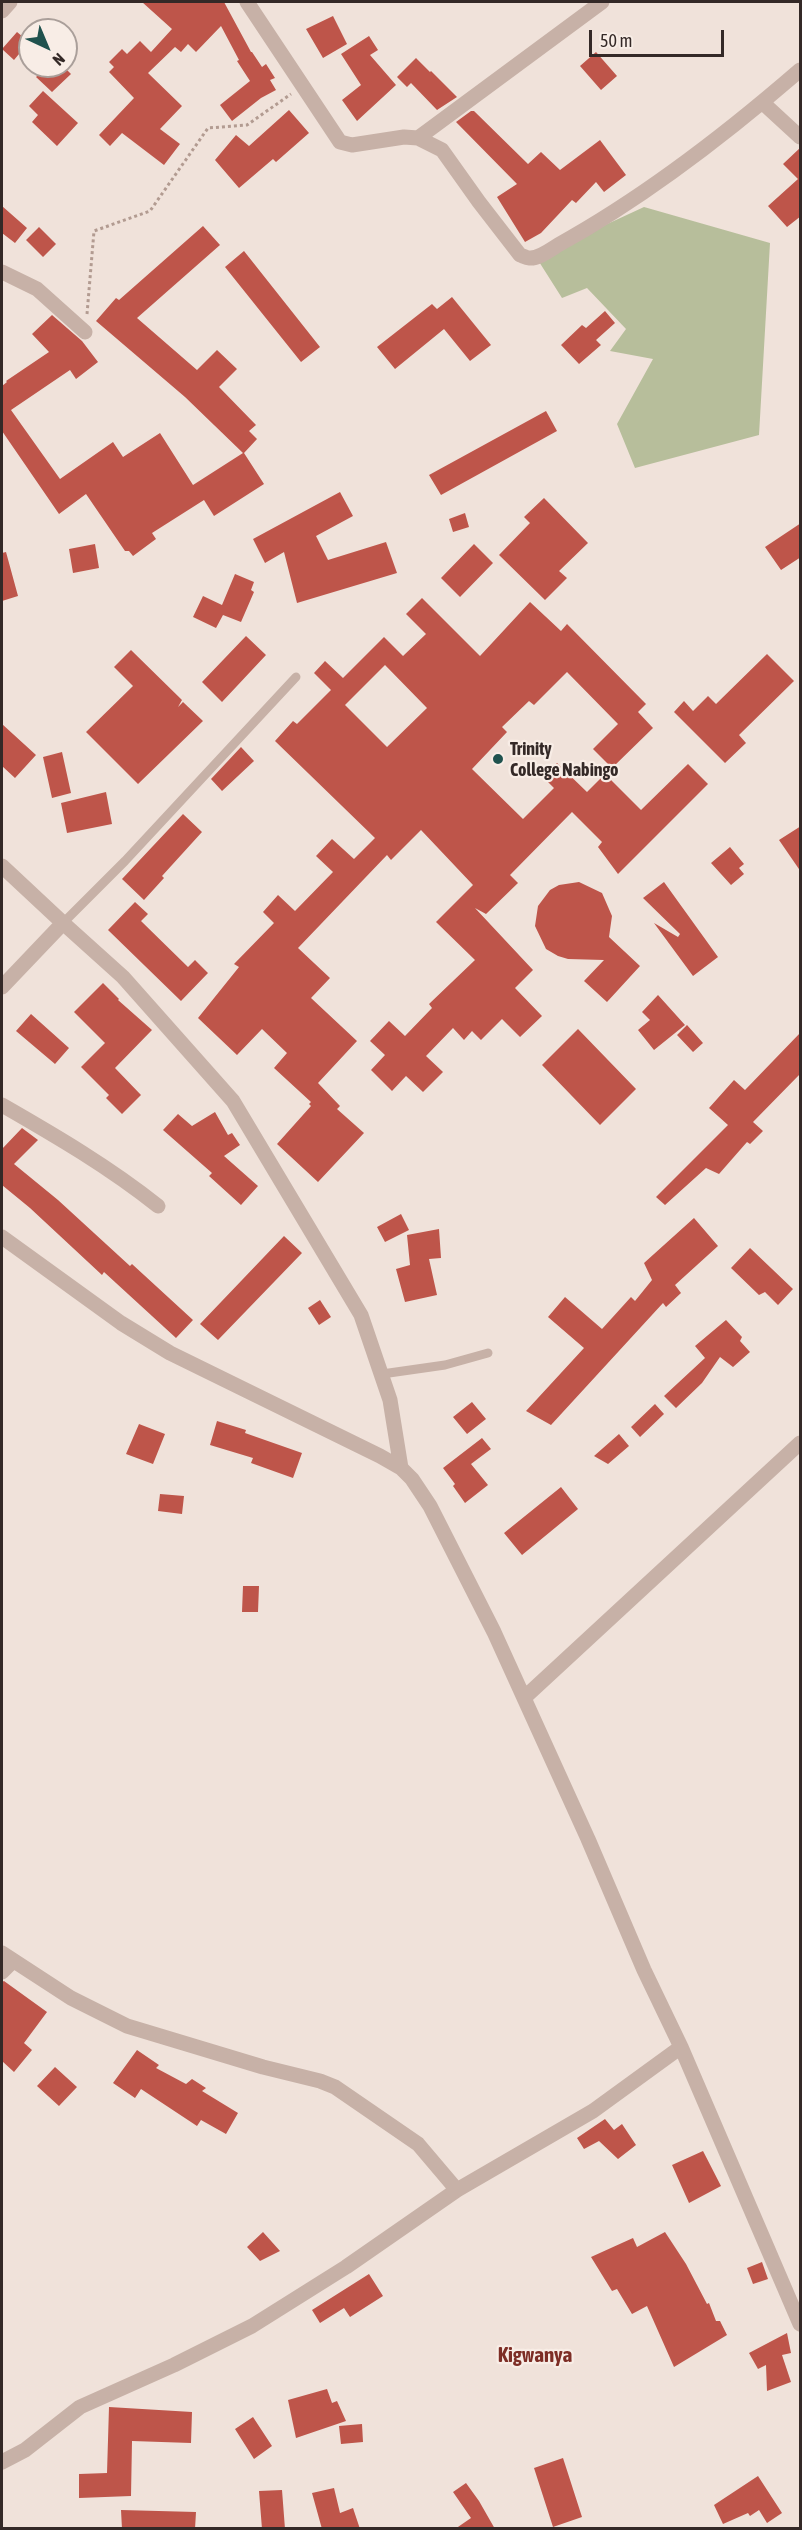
<!DOCTYPE html>
<html>
<head>
<meta charset="utf-8">
<style>
  body { margin:0 }
  #map { position:relative; width:802px; height:2530px; overflow:hidden; background:#f0e2da; font-family:"Asap Condensed",sans-serif }
  canvas { display:block }
  .frame { position:absolute; inset:0; border:3px solid #342927; pointer-events:none }
  .north { position:absolute; left:18px; top:18px; width:60px; height:60px; box-sizing:border-box; background:#f8ede6; border:2px solid #aa9f9a; border-radius:50%; rotate:136deg; font-size:16px; font-weight:700; line-height:24px; text-align:center; color:#342927 }
  .north::after { content:''; display:block; margin:auto; width:21px; height:27px; background:#20524e; clip-path:polygon(50% 0,100% 100%,50% 72%,0 100%) }
  .scale { position:absolute; left:589px; top:30px; width:135px; height:27px; box-sizing:border-box; border:3px solid #342927; border-top:0; padding-left:8px; font-size:18px; line-height:21px; white-space:nowrap; color:#342927; -webkit-text-stroke:4px #f8ede6; paint-order:stroke }
</style>
</head>
<body>
<div id="map">
<canvas width="802" height="2530"></canvas>
<div class="frame"></div>
<div class="north">N</div>
<div class="scale">50 m</div>
</div>
<script>
const c = document.querySelector('canvas').getContext('2d');
c.lineJoin = 'round';
function paint(path, color) { c.fillStyle = color; c.fill(path, 'evenodd'); }
function stroke(path, color, width, dash) { c.strokeStyle = color; c.lineWidth = width; c.lineCap = dash ? 'butt' : 'round'; c.setLineDash(dash || []); c.stroke(path); }
function write(font, color, halo, rows, align = 'center') {
  c.font = font + ' "Asap Condensed",sans-serif'; c.lineWidth = 4.5; c.setLineDash([]); c.textBaseline = 'middle'; c.strokeStyle = halo; c.fillStyle = color; for (const [text, x, y, turn = 0] of rows) {
    c.save(); c.translate(x, y); c.rotate((+turn || 0) * Math.PI / 180); c.textAlign = isNaN(turn) ? turn : align; if (halo) c.strokeText(text, 0, 0); c.fillText(text, 0, 0); c.restore();
  }
}
const green = new Path2D(`
  M644,207L770,243L759,435L635,468L617,424L653,359L610,351L626,329L587,288L562,298L536,257Z`);
const building = new Path2D(`
  M142,2H224L251,52H252L262,67L266,64L275,78L270,80L276,90L261,98L232,121L220,105L250,81L237,61L239,60L221,26L196,52L188,44L181,52L175,47L148,73L182,106L160,129L180,144L164,165L122,133L110,146L99,135L134,98L109,72L114,67L109,62L122,49L127,54L140,41L151,52L172,29Z
  M333,16L347,44L323,58L306,29Z
  M17,32L29,42L14,60L2,49Z
  M369,36L378,50L370,55L396,85L357,121L342,100L361,85L341,54Z
  M596,52L617,76L601,90L580,66Z
  M416,58L430,72L431,71L457,97L437,110L411,83L407,87L397,77Z
  M47,66H63L71,74L52,92L36,77Z
  M43,91L78,123L57,146L32,122L38,115L29,106Z
  M289,110L309,133L276,162L273,159L239,188L215,160L236,135L249,146Z
  M471,111H474L528,164L541,152L560,170L600,140L626,175L604,192L596,182L576,203L572,200L541,233L525,242L497,197L517,184L456,122Z
  M801,147V216L787,227L768,206L798,179L783,164Z
  M2,206L27,228L15,243L2,233Z
  M203,226L220,245L137,318L197,370L217,350L237,369L219,387L256,425L249,431L257,439L244,453L264,484L214,516L204,500L152,533L156,539L133,556L129,551H125L86,494L59,514L2,431V386L7,382L6,381L49,352L32,334L52,315L82,341L98,362L76,379L70,370L11,410L60,479L113,442L123,457L160,433L193,485L243,453L185,397L96,321L116,298L119,300Z
  M39,227L56,244L43,257L26,240Z
  M244,251L320,347L301,362L225,267Z
  M452,297L491,345L470,361L444,329L395,369L377,347L432,304L437,309Z
  M605,311L615,323L596,340L601,345L579,364L561,345L582,325L586,328Z
  M546,411L557,431L441,495L429,475Z
  M340,492L353,516L316,536L328,560L386,542L397,573L297,603L284,552L265,563L253,539Z
  M544,498L588,543L559,571L567,578L545,600L499,555L530,523L524,517Z
  M465,513L469,527L453,532L449,519Z
  M801,523V557L781,570L765,547Z
  M95,544L99,568L73,573L69,549Z
  M474,544L493,563L460,597L441,578Z
  M6,552L18,596L2,601V553Z
  M235,574L254,582L251,590L254,592L241,622L223,615L216,628L193,617L203,596L222,605Z
  M422,598L480,656L530,602L561,631L567,624L646,704L638,712L653,728L612,768L593,749L618,724L567,672L534,705L529,701L502,727L507,732L472,769L523,819L554,788L543,777L557,763L587,792L605,774L641,810L688,764L708,784L618,874L598,847L602,842L572,812L510,875L518,883L486,914L475,908L533,970L515,988L542,1016L520,1037L502,1019L481,1040L472,1031L464,1040L453,1028L426,1056L443,1072L423,1092L406,1076L392,1091L371,1070L385,1055L370,1041L389,1021L405,1036L432,1008L429,1004L475,960L436,922L473,885L421,830L391,860L387,855L298,948L330,978L311,998L357,1041L318,1083L340,1106L337,1109L364,1133L318,1182L277,1144L311,1106L309,1104L311,1102L274,1068L287,1053L262,1029L237,1055L198,1018L239,967L234,964L274,923L263,912L278,895L295,911L333,872L316,856L332,839L354,859L375,838L275,741L293,721L297,724L331,690L314,673L325,661L343,678L384,637L403,656L426,634L406,614ZM385,665L427,708L387,747L345,705Z
  M246,636L266,655L222,702L202,682Z
  M131,650L182,700L178,707L183,702L203,721L138,784L86,732L133,686L114,667Z
  M767,654L794,681L739,735L746,743L725,763L674,712L684,701L693,711L708,696L716,704Z
  M2,724L36,755L15,778L2,766Z
  M241,747L254,761L222,791L211,779Z
  M62,752L71,793L52,798L43,757Z
  M106,792L112,824L67,833L61,803Z
  M183,814L202,832L162,876L164,878L144,900L122,879Z
  M801,826V872L779,840Z
  M730,847L744,864L739,868L744,874L731,885L711,863Z
  M579,882L602,893L612,916L609,937L640,966L607,1002L584,981L604,960L568,959L558,956L546,949L535,926L538,906L550,890L559,885Z
  M664,882L718,957L693,976L654,923L678,937L680,934L643,898Z
  M135,902L148,914L141,921L188,967L195,960L208,973L181,1001L108,930Z
  M103,983L119,999L118,1000L152,1030L115,1068L141,1095L122,1114L106,1098L109,1095L81,1067L105,1043L74,1012Z
  M658,995L685,1025L654,1050L638,1030L650,1020L642,1012Z
  M31,1014L69,1048L55,1064L16,1031Z
  M687,1025L703,1043L693,1052L677,1035Z
  M578,1029L636,1089L600,1125L542,1065Z
  M801,1032V1073L753,1122L763,1131L750,1144L747,1142L719,1174L706,1168L665,1205L656,1197L728,1125L709,1108L734,1080L745,1090Z
  M215,1112L228,1135L232,1133L240,1145L224,1156L258,1186L241,1205L209,1176L212,1173L163,1130L178,1114L192,1126Z
  M22,1128L38,1140L14,1164L58,1200L130,1266L132,1264L193,1320L176,1338L104,1272L102,1275L30,1208L2,1185V1149Z
  M401,1214L409,1230L385,1242L377,1227Z
  M694,1218L718,1246L675,1285L681,1293L666,1307L663,1303L551,1425L526,1411L584,1348L548,1317L565,1297L602,1329L631,1297L635,1301L652,1280L644,1263Z
  M439,1229L441,1258L429,1259L437,1295L405,1302L396,1269L410,1265L407,1235Z
  M284,1236L302,1253L218,1340L200,1324Z
  M750,1248L793,1289L778,1305L765,1292L759,1295L731,1268Z
  M320,1300L331,1317L319,1325L308,1308Z
  M726,1320L742,1337L740,1341L750,1352L733,1367L720,1357L702,1383L676,1408L664,1396L705,1358L695,1346Z
  M472,1402L486,1419L467,1434L453,1417Z
  M655,1404L664,1414L640,1437L631,1427Z
  M217,1421L246,1430L245,1433L302,1453L293,1478L251,1463L253,1458L210,1445Z
  M139,1424L165,1434L153,1464L126,1454Z
  M619,1434L629,1446L608,1464L594,1456Z
  M482,1438L491,1449L471,1464L488,1485L465,1503L453,1486L455,1484L443,1468Z
  M561,1487L578,1509L522,1555L504,1533Z
  M160,1494L184,1496L182,1514L158,1511Z
  M243,1586H259L258,1612H242Z
  M4,1981L47,2012L24,2043L32,2050L14,2072L2,2061V1982Z
  M137,2050L159,2065L156,2068L186,2084L192,2079L206,2088L202,2091L238,2113L226,2134L201,2120L197,2126L141,2089L135,2098L113,2083Z
  M55,2067L77,2087L59,2106L37,2086Z
  M605,2119L614,2130L622,2124L636,2145L618,2159L599,2141L584,2149L577,2138Z
  M703,2151L721,2186L689,2203L672,2165Z
  M263,2232L280,2251L260,2261L247,2247Z
  M665,2232L686,2264L707,2304L709,2303L716,2321H720L727,2335L674,2367L647,2306L632,2314L617,2289L612,2291L591,2257L633,2238L637,2247Z
  M762,2262L768,2279L753,2284L747,2268Z
  M369,2274L383,2296L350,2317L344,2308L320,2323L312,2310Z
  M787,2333L791,2353L782,2355L791,2382L767,2391L766,2365L758,2369L749,2353Z
  M327,2389L332,2403L337,2401L346,2421L296,2438L288,2400Z
  M109,2407L192,2412L191,2443L132,2441L131,2496L79,2498V2474L107,2473Z
  M253,2417L272,2446L254,2459L235,2429Z
  M362,2424L363,2442L341,2444L339,2426Z
  M563,2458L582,2517L553,2527L534,2468Z
  M758,2476L782,2513L767,2523L759,2510L750,2516L748,2513L723,2524L714,2505Z
  M466,2483L479,2501L495,2529H455L471,2518L453,2492Z
  M334,2488L340,2513L353,2508L360,2529H322L312,2493Z
  M282,2490L285,2529H262L259,2491Z
  M121,2510L196,2512L195,2529H122Z`);
const path = new Path2D(`
  M87,314L94,231L150,211L208,128L247,125L291,94`);
const lane = new Path2D(`
  M63,923L125,861L296,677
  M382,1374L445,1365L488,1353`);
const street = new Path2D(`
  M247,2L340,142L352,145L404,137L418,138L442,150L479,202L520,255C523,256 526,258 529,258C538,259 550,250 558,245C645,197 725,135 800,70
  M2,11L10,2
  M763,103L800,137
  M418,138L602,2
  M2,272L37,289L85,332
  M2,866L63,923
  M2,987L63,923L123,977L233,1101L361,1315L390,1400L401,1468
  M2,1105C56,1136 109,1167 158,1206
  M2,1237L121,1323L170,1353L380,1456L401,1468L412,1479L430,1506L494,1632L588,1839L644,1970L681,2047L800,2324
  M524,1698L800,1443
  M2,1953L71,1998L127,2026L263,2067L320,2081L335,2087L418,2144L457,2190
  M2,1972L13,1961
  M2,2462L25,2450L80,2407L174,2365L252,2326L346,2267L457,2190L593,2111L681,2047`);
const markers = [
  [498,759,6,"#20524e"]
];
const poiNames = [
  ["Trinity",510,749],
  ["College Nabingo",510,770]
];
const quarterNames = [
  ["Kigwanya",535,2355]
];
paint(green, '#b7be9b');
paint(building, '#be554a');
stroke(path, '#b29b91', 3, [3, 3]);
stroke(lane, '#c7b1a7', 9);
stroke(street, '#c7b1a7', 15);
for (const [x, y, r, color] of markers) { const dot = new Path2D(); dot.arc(x, y, r, 0, 2 * Math.PI); c.fillStyle = color; c.fill(dot); stroke(dot, '#f8ede6', 2); }
write('bold 18px', '#342927', '#f8ede6', poiNames, 'left');
write('bold 21px', '#7d2d25', '#f8ede6', quarterNames);
</script>
</body>
</html>
